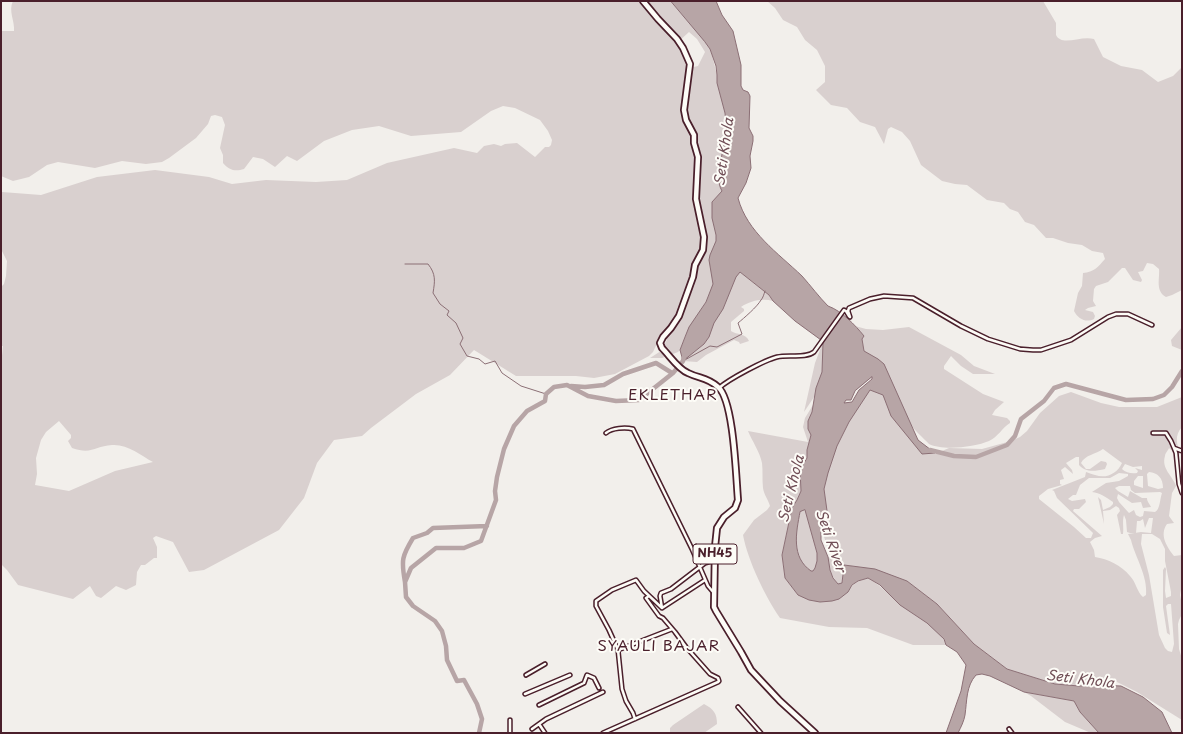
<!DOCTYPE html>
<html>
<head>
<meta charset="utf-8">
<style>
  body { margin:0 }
  #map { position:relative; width:1183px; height:734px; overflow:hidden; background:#f2efeb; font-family:"Playpen Sans",sans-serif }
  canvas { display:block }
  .frame { position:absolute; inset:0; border:2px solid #4a1f2b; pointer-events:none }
</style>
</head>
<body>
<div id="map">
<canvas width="1183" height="734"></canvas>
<div class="frame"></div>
</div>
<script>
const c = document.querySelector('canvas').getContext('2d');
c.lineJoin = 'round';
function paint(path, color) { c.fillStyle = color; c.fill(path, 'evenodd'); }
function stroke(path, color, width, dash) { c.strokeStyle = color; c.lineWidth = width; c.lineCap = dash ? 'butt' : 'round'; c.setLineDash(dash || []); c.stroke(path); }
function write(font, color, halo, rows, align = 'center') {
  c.font = font + ' "Playpen Sans",sans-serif'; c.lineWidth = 4; c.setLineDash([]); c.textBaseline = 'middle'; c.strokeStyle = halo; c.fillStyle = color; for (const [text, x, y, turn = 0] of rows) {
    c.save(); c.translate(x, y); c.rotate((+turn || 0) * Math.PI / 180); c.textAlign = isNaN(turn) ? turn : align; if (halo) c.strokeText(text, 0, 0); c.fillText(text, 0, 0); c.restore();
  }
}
const green = new Path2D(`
  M13,1H695C705,30 714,59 720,89C723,100 726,111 726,122C725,144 712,176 724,194L713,290L685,337L680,350L678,352L662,358H650L664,349V345L667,340L661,335L653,352L649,356L615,374L594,378L576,376H516L474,350L450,375L416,394L371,428L362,436L334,440L317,463L304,498L279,530L204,570L189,572L173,542L156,536L153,538L157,547V558H154L145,565H141L137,572L136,585L126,590L116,586L101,598L96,596L90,586L73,599L18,585L7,570L1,564V365L3,346H1V287L4,284L6,276L7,261L1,249V193L2,192L41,195L97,177L155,170L209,177L232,184L266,180L316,182L347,180L387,163L454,148L477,153L484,146L494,144L501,146L505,144L517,143L535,157L545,147H549L551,145L552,140L548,131L540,120L515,108L503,106L491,111L461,132L411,136L379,126L352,130L324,141L297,161L287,156L275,167L263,159L253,157L244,169C235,172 229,170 223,163V155L220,148L225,125L222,117L215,115L211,116L208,124L196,138L169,158L162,162L146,164L122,161L95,168L58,162L47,165L29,177L13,181L1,176V31H14C15,21 8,11 13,1ZM689,32L697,39L705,52L698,66L689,68L677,43ZM59,421L71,435V438L68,441L72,448C92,455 95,446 112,445C128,444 140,455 153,462L115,471L69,491L35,485L37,474L36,458L41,440L46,432Z
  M767,1H1043L1056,23V35C1062,47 1081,35 1094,39L1103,57L1121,66L1142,70L1158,82L1173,76L1182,67V290L1172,295L1166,297C1155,291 1160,278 1159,269L1153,264L1147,263L1143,271L1138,272L1142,280L1141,282L1133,280L1125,268H1122L1108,282L1096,286L1094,289L1093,301L1096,306L1088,308L1085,310L1093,312L1095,316L1094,319C1086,323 1078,319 1074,311L1078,293L1082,286L1083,273C1094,272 1098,267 1105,259L1103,253L1092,251L1082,245L1068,243L1053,238H1046L1034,225L1025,222L1018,212L1010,209L1004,203L987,200L967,185L955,184L942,181L921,165L910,141L902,132L891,127L888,129L884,144L875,127L860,122L847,108L831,105L816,90L825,82V66L817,50L805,40L797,27L783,20L775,8Z
  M737,267L740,272L769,295L773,301C762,298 750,301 741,307L744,309V311L731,322V331C737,335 746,333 749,341L740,344L739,342L734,340L706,355L697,362L683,361Z
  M795,321L836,339L814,397L804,412L815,363L823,342L821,340Z
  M855,326L866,329L883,330L909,327L961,355L974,366L995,374H973L961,366L951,356L944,366V369L983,394L1004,402L995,410L992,415L1007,418L1010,421V423C1002,428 998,437 989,441C975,447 943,451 929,444C927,442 924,439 922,437C899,415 881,379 864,351L862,339L864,336Z
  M1182,327V350L1172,346L1171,340Z
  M872,373L901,424L926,452L935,454L949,448L982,449L1011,441L1020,437L1027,431L1040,413L1059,396L1071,392L1101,403L1119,407H1157L1182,397V427C1174,436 1177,444 1180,454L1178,455H1176L1169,448C1168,451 1165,453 1165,456C1161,469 1173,476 1176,486L1172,493L1169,516L1174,523L1167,524C1159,535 1167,547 1174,556L1182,555V584L1180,595L1182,604V614L1179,620L1178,624L1179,649L1182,659V720L1137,692L1111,679L1098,685L1079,686L1055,684L1007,669L974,644L937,604L907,581L863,568L845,565L842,574V583L838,584C832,576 827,567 828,557H840L833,554L828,549L813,503L831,453L872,379ZM1103,449L1122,463C1117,474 1106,479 1095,475C1091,474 1089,473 1086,472L1085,477L1052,490L1054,491L1057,498L1093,533L1091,538H1086L1074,527L1039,499V496L1048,489L1062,485L1060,484V480L1064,479L1061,470L1065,467L1073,474L1072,470L1066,463L1076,457H1079V465C1086,473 1095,471 1105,469L1107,464L1106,462L1101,461L1090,469H1086L1081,463C1085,455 1096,454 1103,449ZM1125,464L1133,467L1142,466V470L1135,468L1138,471L1137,473C1132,474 1126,473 1122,469ZM1149,472C1158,473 1163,478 1163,488L1158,489L1148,486L1147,474ZM1119,473L1128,474V476L1119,481L1106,483L1092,492C1100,493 1106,497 1113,502V504L1110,507L1103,510L1101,500L1098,497L1104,524L1103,511L1110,510L1116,506L1119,508L1120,511L1117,515L1121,534H1123C1124,528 1122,521 1124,515L1126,520L1127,532L1130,533H1136L1137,521H1140L1143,519L1145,528L1149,518H1153L1151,533L1141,532L1128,534L1131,540C1135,557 1148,576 1146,595L1143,597C1137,592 1136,582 1130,576C1121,565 1108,559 1095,557L1094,550L1090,542L1095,538L1102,536L1073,511L1074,509H1079L1086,502L1085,499L1072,501L1068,499L1073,495H1076L1080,485L1089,478H1110ZM1138,476H1143V488L1134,485V481ZM1119,486H1130L1131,490L1135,493L1160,492L1162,493C1160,498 1160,510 1155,512C1152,512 1147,511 1144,511L1143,516L1140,517L1136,515L1134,510L1129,513L1119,502L1117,498L1118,494L1132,503L1141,502L1143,508L1151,507C1150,504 1147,502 1147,498H1142L1130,491L1128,497L1118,491L1115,488ZM1142,534H1152L1160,539L1165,549V561L1171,592V596L1166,598L1165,591L1166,569L1165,567L1163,570V607L1167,633L1170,635L1166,606L1168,604H1171L1174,644L1172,652L1168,651L1165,648L1159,635L1149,575L1141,544Z
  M816,400L813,430L807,450V458L800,470L801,491L797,500L792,508L782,555L785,578L798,595L848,592C853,583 858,581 868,578C883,587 888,594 900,604C915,617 940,626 946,645H913L867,628L829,627L780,618C765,596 748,561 743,535L754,520L767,510L770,506C768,499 764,495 763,488C762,480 763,471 762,463C760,452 752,441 748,431L808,442L803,427L805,418Z
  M806,510L816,549L828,582L795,573L796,532L800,512Z
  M1024,692L1074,701L1080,712L1099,733H1091L1065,722L1031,696Z
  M704,704C714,709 717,714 717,724L704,733H670V728L673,725Z`);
const water = new Path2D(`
  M671,1H716L722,15L733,31L741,65V86L743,90L748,92L750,96L749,128L753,136V141L750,156L751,168L746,183L738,198C747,232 778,253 802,276C811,286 819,297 828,306C842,311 855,325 864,336L862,339L864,351L878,359L884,364L918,440L935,453L922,454L891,416L883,395L870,390L849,422L837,446L828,473L824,489L828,518L821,529V540L828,557L830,570L833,578L838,584L842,583L844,565L875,569L907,581L937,604L974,644L1007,669L1055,684L1079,686L1098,685L1121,686L1143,697L1162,712L1172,733H1099L1080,712L1074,701L1024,692L990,676L982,674L976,675C966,686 967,701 965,715C964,721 961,727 958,733H946L961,691L966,665L957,652L946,645L944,639L927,623L900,605L880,585L868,578L858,581L852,585L848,592L839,599L832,601L820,602L809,600L798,595L785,578L782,555L792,508L797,500L801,491L800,470L807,458V450L811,435L808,429V421L812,412L816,388L822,372L823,343L821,340L795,321L773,301L769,295L740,272L736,277L723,309L714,323L709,337L704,344L683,361L680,350L685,337L689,327L706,302L713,284L709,260L710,255L716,241V235L712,218V202L722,191C717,183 718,169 721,161L726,123L725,113L717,83V75L716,66L710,49L705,42ZM872,377V379L859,390L852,402L844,403L846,400H851L855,391ZM805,510L817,553V561L815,568L813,571H811C791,557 796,533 800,512Z`);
const stream = new Path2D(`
  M405,264H428C436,274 435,281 433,293L440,304L449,311L447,315L456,323L463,338L460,344L467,356L479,359L485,364L495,361L502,373L521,386L546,394
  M683,361L710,346L717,347L742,334L738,323C744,318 757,307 761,300C763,298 764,294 765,291`);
const river = new Path2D(`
  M571,386L585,387L604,385L623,374L656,363L672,373
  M930,450L954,456L976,457L1007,445L1015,436L1021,419L1044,401L1054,388L1066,384L1126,400L1153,399L1164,395L1172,387L1182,371
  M405,582C401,560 402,556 413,538L427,533L433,528L487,526
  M479,733L482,719L477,704L464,680L457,681L447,660L446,646L442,631L435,621L413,606L406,597L405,582L411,568L436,548H464L481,541L496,500L495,491L497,477L504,449L514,426L527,411L545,401L546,394L554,387L567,385L588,396L616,401L639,400L673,373L683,361L684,356`);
const minor = new Path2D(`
  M719,388C729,379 765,360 777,357C789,354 805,359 814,352L844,310L846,311L849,316L850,317L848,311L849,308L870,299L884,296L913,298L961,326L988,339L1020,349L1033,350H1041L1071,340L1108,317L1116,314H1128L1152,325
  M606,433C612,428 625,427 633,429L692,549L708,586L714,593
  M1153,433H1166L1171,441L1174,448L1182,451
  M1174,448L1176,453L1179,484L1182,493
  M662,608L660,596L661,593L671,589L705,563L715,560
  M618,650L672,629
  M526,675L545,664
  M525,694L570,675
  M539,705L584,683L587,675L594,678L599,688
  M738,707L761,733
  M635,719L633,713L626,701L622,689L618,650L609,630L596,606V601L612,590L636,580L644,591L662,608L705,580
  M510,720V733
  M539,724L545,733
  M532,729L546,719L603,692
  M1009,729L1012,733
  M603,733L718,682L719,681L718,678L710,674L686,647L675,632L663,618L659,616L646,598L649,596`);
const primary = new Path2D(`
  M643,1L658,19L677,39L683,48L690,64L684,110L686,120L694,135V143L698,157L696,199L704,237L703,250L695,265L693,277L679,316L671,328L663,337L660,343L662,348C670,356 678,369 688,373C700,379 707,377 718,387C734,400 736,478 738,500L735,508L724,517L717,528L715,547L714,607L716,611L741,652L751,670L780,701L815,733`);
const shields = [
  [715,554,44]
];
const shieldNames = [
  ["NH45",715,554]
];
const waterNames = [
  ["Seti Khola",725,152,-82],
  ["Seti Khola",792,489,-76],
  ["Seti River",830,541,71],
  ["Seti Khola",1080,680,7]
];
const quarterNames = [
  ["EKLETHAR",673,396],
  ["SYAULI BAJAR",659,647]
];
paint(green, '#d9d0cf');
paint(water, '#b7a5a6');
stroke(water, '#8b6f75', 1);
stroke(stream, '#8b6f75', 1);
stroke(river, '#b7a5a6', 4.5);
stroke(minor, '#4a1f2b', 5.5);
stroke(primary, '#4a1f2b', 8);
stroke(minor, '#fdfcf7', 2.5);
stroke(primary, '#fdfcf7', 4.5);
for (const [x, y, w] of shields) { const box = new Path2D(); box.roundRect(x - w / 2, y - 10, w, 20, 3); c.fillStyle = '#fdfcf7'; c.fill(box); stroke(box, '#4a1f2b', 1); }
write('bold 12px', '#4a1f2b', null, shieldNames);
write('italic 14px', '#704e56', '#fdfcf7', waterNames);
c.letterSpacing = '1px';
write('15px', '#4a1f2b', '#fdfcf7', quarterNames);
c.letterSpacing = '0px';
</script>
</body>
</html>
